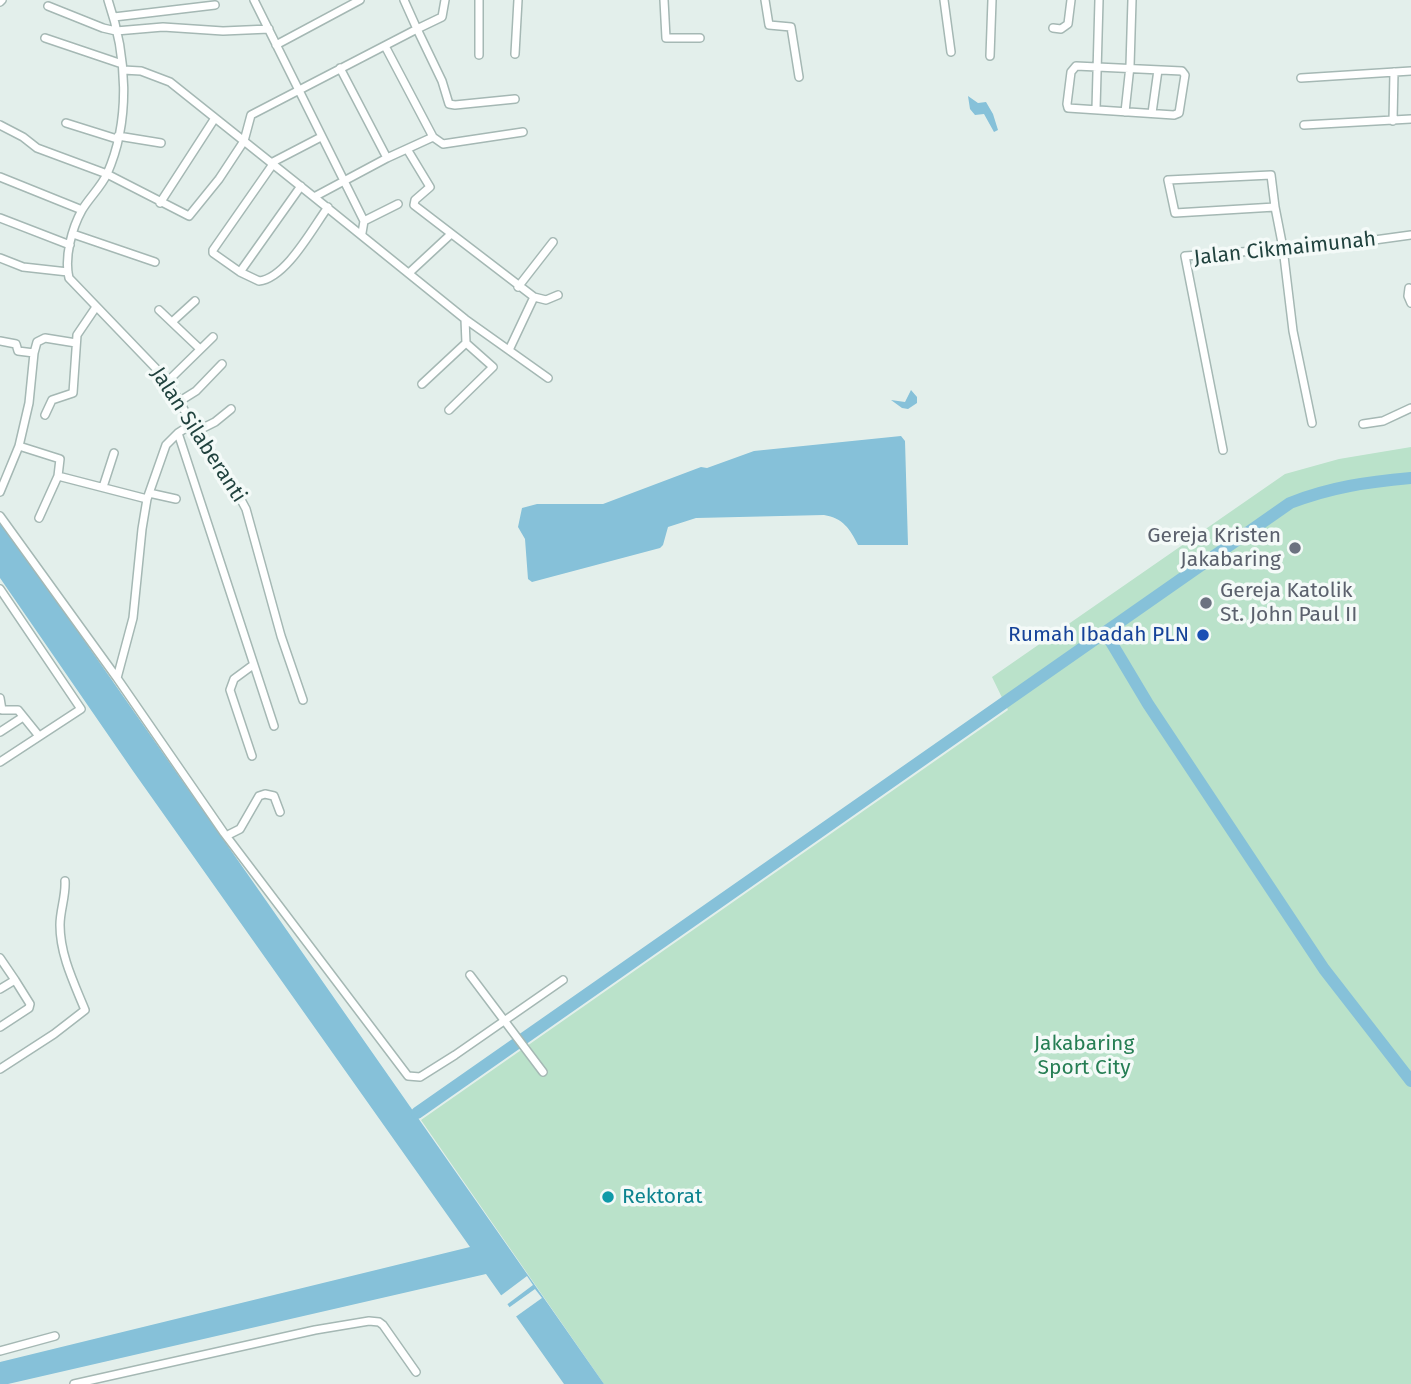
<!DOCTYPE html>
<html>
<head>
<meta charset="utf-8">
<style>
  body { margin:0 }
  canvas { display:block; background:#e3efeb }
</style>
</head>
<body>
<canvas width="1411" height="1384"></canvas>
<script>
const c = document.querySelector('canvas').getContext('2d');
c.lineJoin = 'round';
function paint(path, color) { c.fillStyle = color; c.fill(path, 'evenodd'); }
function stroke(path, color, width, dash) { c.strokeStyle = color; c.lineWidth = width; c.lineCap = dash ? 'butt' : 'round'; c.setLineDash(dash || []); c.stroke(path); }
function write(font, color, halo, rows, align = 'center') {
  c.font = font + ' "Fira Sans",sans-serif'; c.lineWidth = 7; c.setLineDash([]); c.textBaseline = 'middle'; c.strokeStyle = halo; c.fillStyle = color; for (const [text, x, y, turn = 0] of rows) {
    c.save(); c.translate(x, y); c.rotate((+turn || 0) * Math.PI / 180); c.textAlign = isNaN(turn) ? turn : align; if (halo) c.strokeText(text, 0, 0); c.fillText(text, 0, 0); c.restore();
  }
}
const green = new Path2D(`
  M1411,447V1384H604L421,1120L1008,710L992,677L1285,474L1339,459Z`);
const water = new Path2D(`
  M968,96L978,103L986,102L993,114L998,130L994,132L984,114L975,115L970,109Z
  M911,390L917,397V403L908,409L902,408L891,400L905,402Z
  M901,436L905,441L908,545H858C850,529 843,518 824,515L696,518L668,527L663,545L660,548L532,582L528,579L525,539L518,527L522,508L537,504H603L701,467L707,468L754,451Z
  M0,520L604,1384H564L486,1274L8,1384H0V1362L470,1247L133,771L0,578Z`);
const pier = new Path2D(`
  M527,1276L533,1285L505,1306L499,1297Z
  M535,1289L542,1298L514,1318L507,1309Z`);
const river = new Path2D(`
  M1105,632L1148,704L1324,969L1411,1081
  M417,1113L1290,503C1331,487 1367,482 1411,478`);
const street = new Path2D(`
  M108,0C127,55 131,120 107,174C101,187 89,198 82,210C72,228 64,257 69,278L168,381L192,424L232,483L246,509L281,636L303,700
  M254,0L364,221L362,233
  M445,0L442,17L417,29L442,81L449,104L455,105L515,99
  M479,0V55
  M664,0L666,38H700
  M765,0L769,25L791,27L799,77
  M944,0L951,52
  M0,2L2,0
  M48,6L103,28L116,31L163,27L223,31L269,29
  M114,17L215,5
  M1053,28L1061,29L1068,24L1071,0
  M45,38L122,64
  M276,45L360,0
  M385,46L433,137L387,158
  M515,54L518,0
  M990,56L992,0
  M1076,66L1182,71L1185,75L1179,113L1174,115L1068,108L1067,104L1071,72Z
  M123,70L141,71L170,82L314,197L387,158L340,68
  M1301,78L1411,71
  M1096,109L1099,0
  M1125,112L1130,66L1132,0
  M1152,113L1158,70
  M1393,121L1394,72
  M66,123L117,139
  M0,125L23,137L37,148L107,174L189,216L219,179L244,141L251,115L417,29L404,0
  M1304,125L1411,119
  M118,136L161,143
  M433,137L443,144L523,132
  M407,149L430,187L415,200L414,205L534,297L546,300L558,295
  M271,163L321,137
  M1271,175L1275,207L1175,213L1168,180Z
  M0,177L82,210
  M301,186L240,272L259,281C286,278 312,229 328,207
  M314,197L465,319L466,343L493,367L449,410
  M160,203L215,118
  M1275,207L1283,248L1293,331L1312,423
  M0,218L70,245
  M364,221L398,204
  M73,234L155,262
  M0,258L23,267L68,272
  M240,272L213,253V250L273,164
  M409,273L451,234
  M518,287L553,242
  M1409,288L1408,296L1411,303
  M159,310L200,349
  M465,319L548,378
  M172,322L195,301
  M0,341L16,344L18,351L34,353
  M509,350L534,297
  M168,381L213,337
  M422,384L466,343
  M180,401L196,391L222,364
  M45,415L52,400L73,393L77,335L96,307
  M192,424L178,433L166,445L147,499L142,529L133,618L117,678L224,833L408,1076L420,1077L455,1055L563,980
  M1363,424L1383,421L1411,408
  M197,431L215,422L231,409
  M178,433L274,726
  M19,446L29,403L34,353L37,342L45,338L76,343
  M1223,450L1185,256L1338,245L1411,235
  M103,487L114,453
  M0,492L19,446L60,459L58,476L147,499
  M149,493L176,499
  M0,516L117,678
  M39,518L58,476
  M0,589L81,709L0,762
  M0,698L2,710H18L39,736
  M0,732L23,717
  M252,756L230,690L234,679L253,665
  M228,835L240,829L259,796L265,794L274,796L280,812
  M0,958L15,980
  M470,975L543,1072
  M0,989L15,980L30,1004L29,1008L0,1027
  M0,1069L54,1034L85,1010C74,983 60,955 60,925C60,910 66,896 65,881
  M0,1351L55,1336
  M74,1384L315,1330L369,1321L379,1322L383,1325L416,1372`);
const markers = [
  [1295,548,7,"#6b7280"],
  [1206,603,7,"#6b7280"],
  [1203,635,7,"#1a4fb4"],
  [608,1197,7,"#0f9aa8"]
];
const streetNames = [
  ["Jalan Cikmaimunah",1285,249,-6],
  ["Jalan Silaberanti",198,435,57]
];
const worshipNames = [
  ["Gereja Kristen",1281,536],
  ["Jakabaring",1281,560],
  ["Gereja Katolik",1220,591,"left"],
  ["St. John Paul II",1220,615,"left"]
];
const transitNames = [
  ["Rumah Ibadah PLN",1189,635]
];
const parkNames = [
  ["Jakabaring",1084,1044],
  ["Sport City",1084,1068]
];
const cultureNames = [
  ["Rektorat",622,1197]
];
paint(green, '#bae2ca');
paint(water, '#86c1d9');
paint(pier, '#e3efeb');
stroke(river, '#86c1d9', 12);
stroke(street, '#a5b8b4', 10);
stroke(street, '#fff', 7);
for (const [x, y, r, color] of markers) { const dot = new Path2D(); dot.arc(x, y, r, 0, 2 * Math.PI); c.fillStyle = color; c.fill(dot); stroke(dot, '#f4faf8', 2.5); }
write('21px', '#20423e', '#f4faf8', streetNames);
write('21px', '#5b616d', '#f4faf8', worshipNames, 'right');
write('21px', '#164399', '#f4faf8', transitNames, 'right');
write('21px', '#267e54', '#f4faf8', parkNames);
write('21px', '#0d838f', '#f4faf8', cultureNames, 'left');
</script>
</body>
</html>
